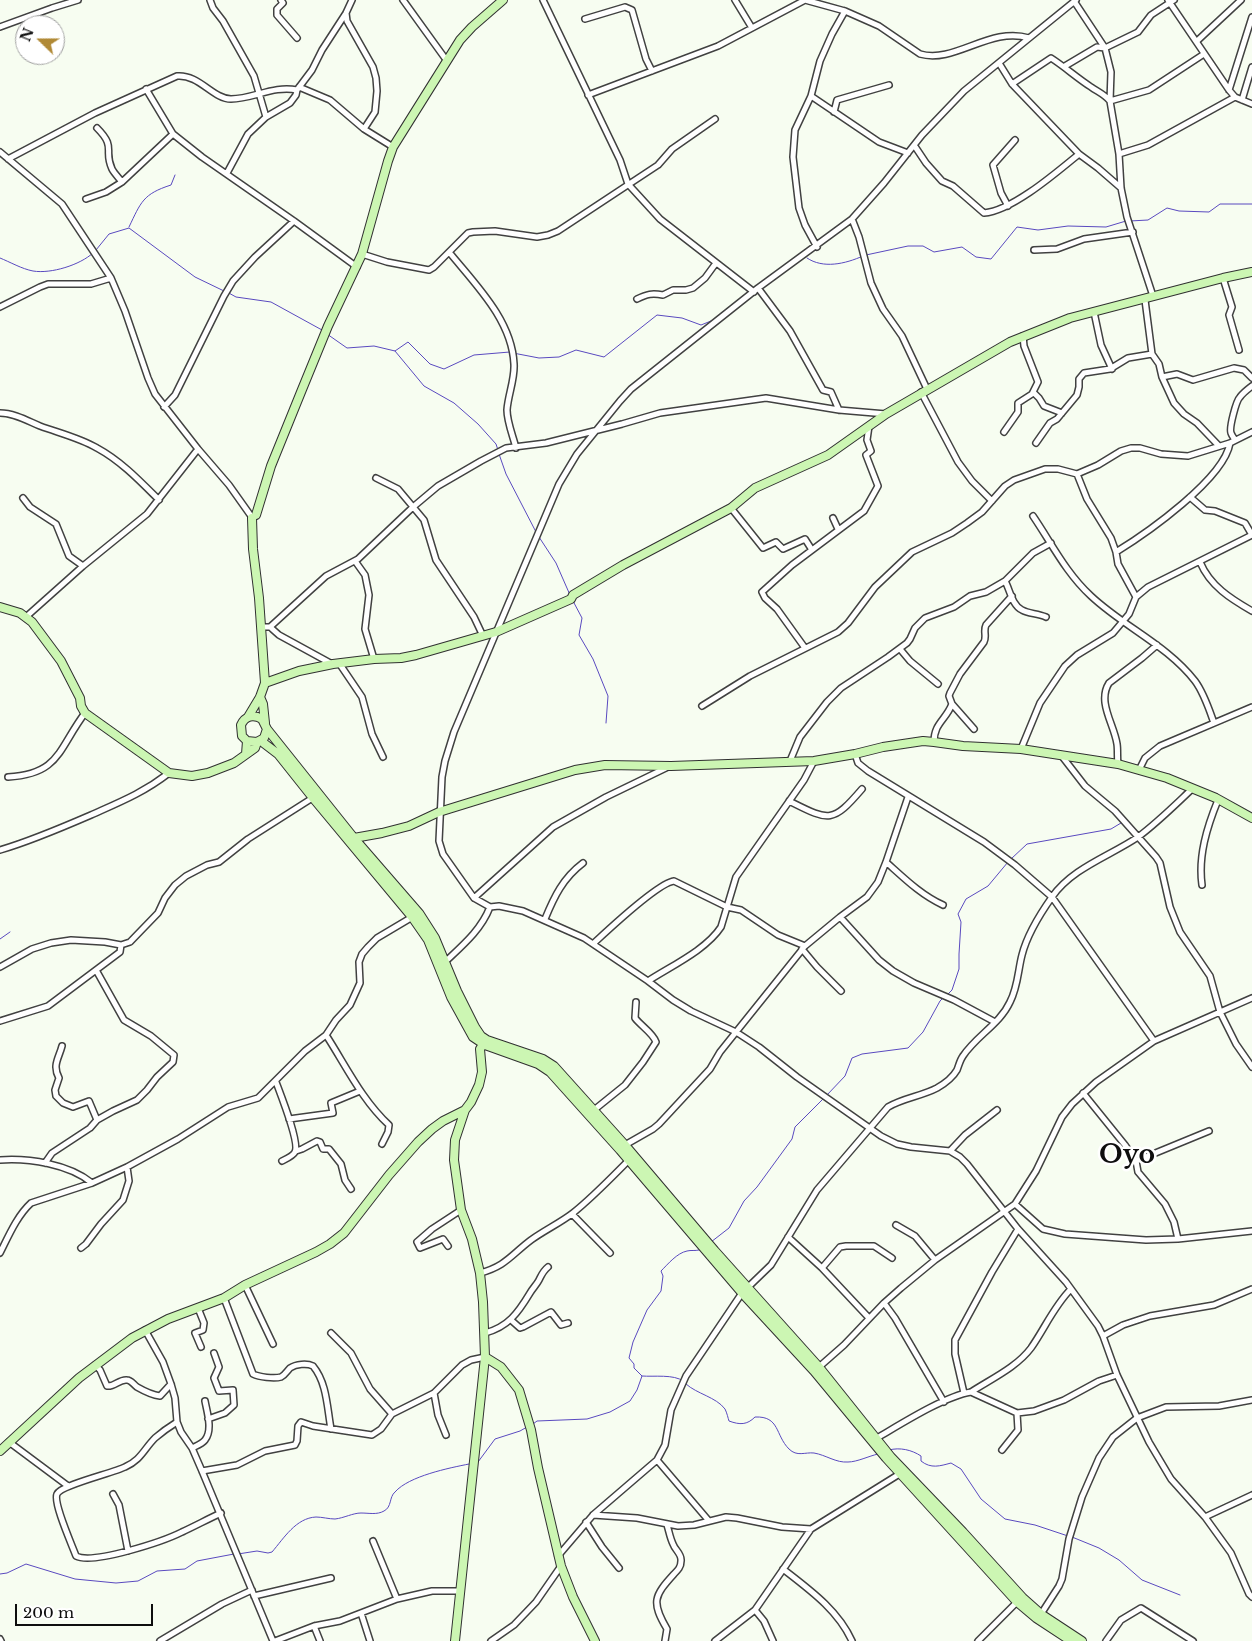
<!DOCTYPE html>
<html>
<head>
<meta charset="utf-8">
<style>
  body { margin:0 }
  #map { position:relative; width:1252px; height:1641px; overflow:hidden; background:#f7fdf1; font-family:"Libre Baskerville",serif }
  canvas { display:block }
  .north { position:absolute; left:15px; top:15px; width:50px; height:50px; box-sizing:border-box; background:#fff; border:1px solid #9f9f9f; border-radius:50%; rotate:292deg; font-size:14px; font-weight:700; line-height:20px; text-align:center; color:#0e0e0e }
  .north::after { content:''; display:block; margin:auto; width:18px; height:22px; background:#b08935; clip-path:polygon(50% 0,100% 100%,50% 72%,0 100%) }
  .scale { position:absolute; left:15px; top:1604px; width:138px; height:22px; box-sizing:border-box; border:2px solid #0e0e0e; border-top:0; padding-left:6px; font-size:15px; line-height:18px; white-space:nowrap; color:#0e0e0e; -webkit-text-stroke:4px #fff; paint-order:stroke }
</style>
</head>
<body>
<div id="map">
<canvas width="1252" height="1641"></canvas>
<div class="north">N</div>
<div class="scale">200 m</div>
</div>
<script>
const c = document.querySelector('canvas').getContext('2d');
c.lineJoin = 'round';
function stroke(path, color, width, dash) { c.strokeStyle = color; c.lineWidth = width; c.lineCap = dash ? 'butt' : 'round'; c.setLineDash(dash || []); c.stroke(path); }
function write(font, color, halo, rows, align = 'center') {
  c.font = font + ' "Libre Baskerville",serif'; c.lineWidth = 5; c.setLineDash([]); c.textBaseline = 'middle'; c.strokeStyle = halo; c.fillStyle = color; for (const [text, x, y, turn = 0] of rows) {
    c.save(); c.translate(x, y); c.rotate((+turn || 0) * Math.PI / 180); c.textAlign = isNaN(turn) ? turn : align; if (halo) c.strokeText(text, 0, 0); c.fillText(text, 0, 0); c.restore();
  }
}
const stream = new Path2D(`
  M1130,221L1148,220L1167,208L1179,211L1209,212L1220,204H1252
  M129,227C141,202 143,194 171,185L175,175
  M96,250L109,234L129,228L195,277L224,291
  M866,255L908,246H923L934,252L962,247L976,257L991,259L1017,227L1038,230L1068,226L1106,227L1126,221
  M0,258C10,262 22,269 33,271C51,274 80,265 93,253
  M807,258C823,269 845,264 863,256
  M227,292L236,297L271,302L322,330
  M327,334L347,348L374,346L395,351L408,342L430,364L444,369L474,355L510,352
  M395,351L424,386L454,403L478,424L496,444L498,450
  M513,353L539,358L559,357L576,350L604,357L657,315L682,318L701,325L711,321
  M499,454L506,474L536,532
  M539,537L556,563L570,595
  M573,601L582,618L579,635L593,659L608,696L606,723
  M1011,859L1027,844L1111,829L1121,823
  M0,939L10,932
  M947,995L952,990L959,969V954L961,922L958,914L966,899L988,886L1008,862
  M827,1095L845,1076L852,1058L862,1054L908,1048L923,1032L940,1001L944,997
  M711,1242L729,1228L744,1201L757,1187L792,1139L795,1127L824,1098
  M642,1376C654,1377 674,1374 683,1381
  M686,1384C697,1394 716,1397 725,1409C727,1413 728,1418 729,1421C740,1425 747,1425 755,1417C780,1416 775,1435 789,1449C797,1457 805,1452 814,1453C826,1455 836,1463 848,1462C857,1462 869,1456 878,1454
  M533,1424L537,1421L587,1419L610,1412L630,1401L637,1390L642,1376L634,1368V1364L629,1358L633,1342L647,1310L661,1291L663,1276L661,1271C668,1264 677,1253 687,1251C691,1250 695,1251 699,1250
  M889,1450C900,1447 912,1450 921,1456V1461C931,1469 940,1466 951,1463L961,1469L981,1499L1005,1519L1035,1525L1068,1536
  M478,1462L495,1439L520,1431L527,1427
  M1072,1537L1099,1548L1119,1560L1142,1580L1180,1595
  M238,1554L257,1551L268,1553L272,1552C284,1538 296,1518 316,1517C322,1517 329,1519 335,1519C344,1518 353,1513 361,1513C369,1513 377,1515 384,1511C392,1507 389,1497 395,1492C409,1476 449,1468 469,1464
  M0,1574L7,1573L26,1564L75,1579L116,1583L138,1581L157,1571L185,1569L197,1561L234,1554`);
const street = new Path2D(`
  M210,0L213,8L223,21L254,76L266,117
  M281,0L283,3L277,9V15L297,38
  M403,0L447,61
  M543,0L620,160L628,184L660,219L754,292
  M735,0L752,28
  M805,0L845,11L879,26L920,54C955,64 990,26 1029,38
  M1076,0L964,91L922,135L884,183L852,219L758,288L631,389L620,401L577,454L559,484L454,732L445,761L442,777L439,841L443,854L474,898L490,907L499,906L523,911L584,938L648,981L673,1000L691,1011L736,1032L759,1047L797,1077L881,1136L897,1144L911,1147L950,1151L960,1157L967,1164L1018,1229L1066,1282L1098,1326L1103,1336L1117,1375L1149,1442L1171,1479L1205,1517L1231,1553L1249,1594L1252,1597
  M1168,0L1229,90L1235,97L1252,104
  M1074,1L1105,48L1111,72L1110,101L1119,154L1121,188L1127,217L1153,296
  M346,13L347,21L373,67L376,78L377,91L375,112L364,129
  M585,19L625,7L632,10L646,59L652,71
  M0,27L52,8L78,0
  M1197,41L1241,0
  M999,63L1012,84L1079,154L1098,168L1121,188
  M1065,66L1097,47L1105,48L1138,32L1151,15L1174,0
  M1012,84L1051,58C1065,67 1077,78 1091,87C1098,92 1104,94 1110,101L1149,90L1204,54
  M299,87L330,100L364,129L393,147
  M146,89L173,134L202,157L294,221L357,267
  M1229,90L1252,17
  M588,95L718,46L805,0
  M811,96L879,142L908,153
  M1242,100L1252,67
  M834,112L837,100L889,85
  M97,128C117,148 103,150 112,169C114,173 119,178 122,182
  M914,145L926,163L942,181L953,186L984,213C1012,211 1057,172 1079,154
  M0,152L62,204L111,278L125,311L148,378L155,394L198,449L229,485L251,516
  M1119,154L1148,145L1235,97
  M8,159L95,113L177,76C199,74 213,99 231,99C253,99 274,85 297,90
  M227,173L248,134L266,117L290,103L296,95L297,90L312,70L322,50L346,13L352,0
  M86,199L106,192L122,182L173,134
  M1008,206L1001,193L993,165L1015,140
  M852,219L859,237L871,283L883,309L902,336L927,389
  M817,247L805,225L799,208L793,157L795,130L811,96L820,61L832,34L845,11
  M1034,250L1057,249L1084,239L1133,232
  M449,252C475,284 512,320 514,364C515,379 508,395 507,410C507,422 513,436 516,448
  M362,254L387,262L429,270L434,267L468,233L473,232L495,231L537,237L548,235L558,231L658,165L672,149L715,119
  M1223,278L1232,307L1229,315L1239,350
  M758,288L790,331L823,390L831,392L839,410
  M637,299C647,294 652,293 663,295L673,290H686L693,288L705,278L716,263
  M1145,300L1152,354L1159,364L1162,377L1174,403L1184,414L1197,423L1219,446
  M0,307L40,287L48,284H91L111,278
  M1094,312L1101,345L1112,369
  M1162,377L1177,374L1193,380L1234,368L1244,370L1252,378
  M921,392L958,462L972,481L992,501
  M1033,392L1039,398L1044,406L1062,413
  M164,407L175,395L224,296L233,281L255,257L294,221
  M0,413C14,413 28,421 40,426C59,433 80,438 97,448C121,461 140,481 159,500
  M1004,432L1018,412V403L1032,394L1038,382L1024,346L1023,336
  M1235,440C1234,438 1232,436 1231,433C1229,428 1236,401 1240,397C1243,393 1248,389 1252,386
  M1036,443L1050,423L1057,419L1077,395L1079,387V379L1084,373L1110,369L1128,358L1152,354
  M1077,474L1087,499L1111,538L1116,552L1118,564L1136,597
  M376,478L398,489L424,520L436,560L474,617L483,636
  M1190,497L1205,510L1215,511L1245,523L1252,535
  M23,498L30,507L56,524L69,556L83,566
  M731,508L763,548L776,542L783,549L805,539L812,550
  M1033,516C1052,544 1066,573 1091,596C1124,627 1167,645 1195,681C1204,693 1209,709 1214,723
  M833,518L838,529
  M1116,552C1147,533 1224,479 1230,443
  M355,561L365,575L369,595L365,629L374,659
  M1200,562C1210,586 1231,599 1252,611
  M1005,581C1010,590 1012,605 1022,610C1029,614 1037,613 1046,617
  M27,616L83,566L147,514L198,449
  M261,627H270L279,635L332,664
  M270,627L326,576L358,559L413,507L438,486L481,461L506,448L546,443L622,424L660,413L766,398L839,410L886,414
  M805,648L777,609L765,598L762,592L792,565L864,511L878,486L866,455L871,451L867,440L869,426
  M900,649L910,661L938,684
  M339,663L362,697L372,734L383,757
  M952,704L974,729
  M702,706L750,676L838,632L848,623L875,587L912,552L952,533L967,523L982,512L1005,486L1014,480L1045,469H1058L1077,474L1098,465L1121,451L1131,448H1140L1161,454L1188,456L1230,443L1252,432
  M934,742C934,723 946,720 952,704L949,696L950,693L960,674L984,642C987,636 983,631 986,625L1012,596
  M1021,749L1040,703L1065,666L1077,655L1113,633L1129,614L1136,597L1148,587L1252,535
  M855,754L858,763L868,771L984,842L1015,865L1052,897L1154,1041
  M1061,755L1085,786L1115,811L1156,857L1160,863L1170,907L1180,932L1210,976L1220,1012L1236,1044L1252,1067
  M790,761L800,737L827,702L841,688L888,657L907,643L910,639L915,628L925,618L954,607L970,596L986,592L1005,581L1033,553L1051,543
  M1118,764C1117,757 1118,750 1117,744C1114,724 1097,702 1109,683L1142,658L1157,645
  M1139,770L1145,758L1160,746L1252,707
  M8,777C60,774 58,749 85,713
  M789,801C829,821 832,824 862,789
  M0,850C31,841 61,828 91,815C120,802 143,793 169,773
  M886,862C904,878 921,895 943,905
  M1202,885C1198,856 1207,827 1218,800
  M474,898L553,827L606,797L668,767
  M840,917L879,960L893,971L914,983L954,1000L995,1022
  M545,919C554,897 563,878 583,863
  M594,943C608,930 658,883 674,881L727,907L741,910L778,935L805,946
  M802,949L817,967L841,991
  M445,962C463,945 481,930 490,907
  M0,967L32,949L51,943L71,940L105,942L121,945L130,942L158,913L165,898L175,885L186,876L207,865L219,862L248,839L314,797
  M648,981C671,966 706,950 721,927L736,877L804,780L814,761
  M0,1021L48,1006L120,952L121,945
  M326,1035C346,1066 362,1100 389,1125L388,1132L382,1144
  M62,1046C59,1058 52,1065 59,1078L55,1090L56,1096L63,1103L73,1107L89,1101L97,1120
  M276,1082C280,1093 300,1143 295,1152C293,1156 286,1159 282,1161
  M1083,1093L1125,1145L1136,1161L1138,1172L1165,1204L1174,1222L1178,1239
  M594,1110L625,1085L643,1062L656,1042C653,1033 641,1026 635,1018L636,1002
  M289,1119L333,1113L331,1103L360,1091
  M625,1145L653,1129L659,1124L710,1069L720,1052L805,946L840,917L867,897L878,882L886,862L908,797
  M296,1151L302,1149L317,1141L320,1142L323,1149H329L341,1164L345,1180L351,1189
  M950,1151L965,1135L997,1110
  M0,1160C29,1158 69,1164 92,1183
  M1136,1161L1209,1131
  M45,1163L52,1153L90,1128L97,1120L113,1111L137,1100L147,1090L157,1077L173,1062L174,1055L151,1036L124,1020L96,970
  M1015,1204L1043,1229L1065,1234L1146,1240L1178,1239L1252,1231
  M572,1214L610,1253
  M896,1225L915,1236L935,1260
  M788,1237L822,1268L869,1318
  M448,1246L443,1239L420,1248L417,1242L432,1229L461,1210
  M81,1248L86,1244L101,1224L123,1200L129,1181L127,1167
  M0,1253C9,1235 17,1216 31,1203L92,1183L127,1167L178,1139L228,1107L258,1098L305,1051L326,1035L336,1020L350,1005L360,983L359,962L362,954L368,947L377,938L414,916
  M822,1268L840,1247L846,1246H874L892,1258
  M480,1273C506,1266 511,1255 531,1240C545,1230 560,1223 573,1213C593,1197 611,1178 629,1160
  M245,1285L273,1344
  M224,1298L253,1374C259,1377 274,1379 281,1377C285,1375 287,1371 290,1368C296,1364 307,1363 313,1366C327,1383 327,1407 331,1429
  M884,1303L895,1318L944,1402
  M198,1308L204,1323L203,1330L195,1333L201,1347
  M511,1320L520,1328L523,1327L551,1312L561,1325L568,1323
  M145,1330L163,1362L171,1384L175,1398L177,1422L181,1432L192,1448L202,1471L273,1641
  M331,1333L351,1353L370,1389L392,1414
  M485,1333C508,1327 518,1313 530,1293C533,1288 537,1284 539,1280C542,1274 543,1271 548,1267
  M1103,1336L1123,1325L1150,1316L1214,1305L1252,1289
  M95,1365L100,1370L107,1386C115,1387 119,1379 127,1380C131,1380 133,1384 137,1387C144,1391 152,1395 160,1396L171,1384
  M819,1367L844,1345L884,1303L901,1288L935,1260L1015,1204L1036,1171L1062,1117L1072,1104L1096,1082L1154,1041L1252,998
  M971,1392L1017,1413L1034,1411L1064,1400L1099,1381L1117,1375
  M434,1393L438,1415L446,1435
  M964,1393L955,1354V1340L992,1272L1018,1229
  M208,1419L225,1413L234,1405L233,1390L219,1391L214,1378L219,1367L214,1353
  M177,1422C169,1427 162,1432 155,1438C144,1449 141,1460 125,1467C113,1473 61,1485 57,1494C53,1503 72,1545 76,1556C93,1565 164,1541 182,1532C195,1526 208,1519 221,1513
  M877,1438C901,1424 945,1396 971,1392C991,1379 1017,1367 1031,1348C1045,1328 1054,1306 1071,1289
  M9,1442L68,1486
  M192,1448C196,1446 202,1444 205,1440C213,1430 207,1412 205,1401
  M1002,1450L1018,1430L1017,1413
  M657,1460L709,1521
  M202,1471L237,1465L265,1451L295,1445L297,1441L298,1426L301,1422L313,1426L372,1435L381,1429L392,1414L434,1393L462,1365L471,1360L485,1357
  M113,1494L119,1505L128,1551
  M593,1515L637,1518L678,1526L694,1525L726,1517L737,1518L782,1527L811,1529
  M1205,1517L1252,1495
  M586,1522L602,1547L619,1568
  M373,1541L397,1599
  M558,1556L593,1515L657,1460L665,1445L671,1410L686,1376L742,1293L771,1265L817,1190L888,1107C903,1098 922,1096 937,1088C944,1084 953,1077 957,1070C959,1065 960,1060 963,1056C976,1036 1000,1024 1010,1002C1018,987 1018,970 1022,955C1027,935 1040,914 1052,897C1072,868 1110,856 1138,837C1157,823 1175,805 1192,789
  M783,1569C810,1590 838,1610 852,1641
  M254,1596L331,1578
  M755,1610L764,1621L773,1641
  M361,1613L370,1641
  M1041,1614L1059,1586L1062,1579L1069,1539L1082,1497L1099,1458L1113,1437L1137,1418L1166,1407L1219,1406L1252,1400
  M314,1626L320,1641
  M0,1639L1,1641
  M160,1641L222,1604L252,1590
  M275,1641L314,1626L340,1621L397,1599L432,1591H461
  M491,1641L514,1625L536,1602L561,1566
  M665,1641L667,1629C651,1602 654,1596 674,1574C678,1570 681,1567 681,1561C682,1554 675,1550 673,1544C670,1538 669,1531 667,1525
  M715,1641L755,1610L811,1529L901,1473
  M978,1641L1017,1602
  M1106,1641L1121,1620L1141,1608L1193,1641`);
const secondary = new Path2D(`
  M256,515L271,466L301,392L328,326L362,254L388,161L393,147L460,40L472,27L503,0
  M0,607L20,613L32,622L61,661L80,698L81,706L85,713L169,773L192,776L208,773L234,763L255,748L257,742
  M265,683L299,671L333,664L374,659L401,658L416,655L496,632L571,599L573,595L623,565L731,508L755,488L828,455L886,414L1010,342L1070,318L1223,278L1252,272
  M260,697L263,704L265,723
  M248,717L260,697L265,683L259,598L253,549L252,518
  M267,729L354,838L419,913L435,938L457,991L475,1027L481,1036L487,1040L543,1059L554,1066L625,1145L715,1251L819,1367L891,1457L963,1532L1023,1598L1041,1614L1082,1641
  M261,741L278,754L313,798L412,917L428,940L451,997L473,1037L485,1045L538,1064L550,1072L620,1150L742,1293L814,1371L886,1458L1017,1602L1036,1618L1071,1641
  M246,754L247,741L242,736L241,725C245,716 253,714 262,719L267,729L264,738L257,742L247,741
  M354,838L382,833L409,826L439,812L575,770L605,765L671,766L814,761L855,754L883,747L923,741L934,742L963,746L1021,749L1118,764L1167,778L1216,798L1252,818
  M485,1357L501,1367L519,1390L531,1430L538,1468L561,1566L573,1597L595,1641
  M0,1451L79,1378L132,1338L168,1319L224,1298L245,1285L316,1252L330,1244L344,1233L389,1175L418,1142L432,1129L443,1121L465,1110
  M455,1641L485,1357L483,1302L480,1273L472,1239L461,1210L454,1160L455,1140L465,1110L471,1102L479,1085L482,1072L480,1049L485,1041`);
const townNames = [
  ["Oyo",1127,1156]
];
stroke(stream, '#5949bf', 1);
stroke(street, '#414141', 8);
stroke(secondary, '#303030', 10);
stroke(street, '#fff', 5);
stroke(secondary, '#ccf6b3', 8);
write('bold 25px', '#0e0e0e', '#fff', townNames);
</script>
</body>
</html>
